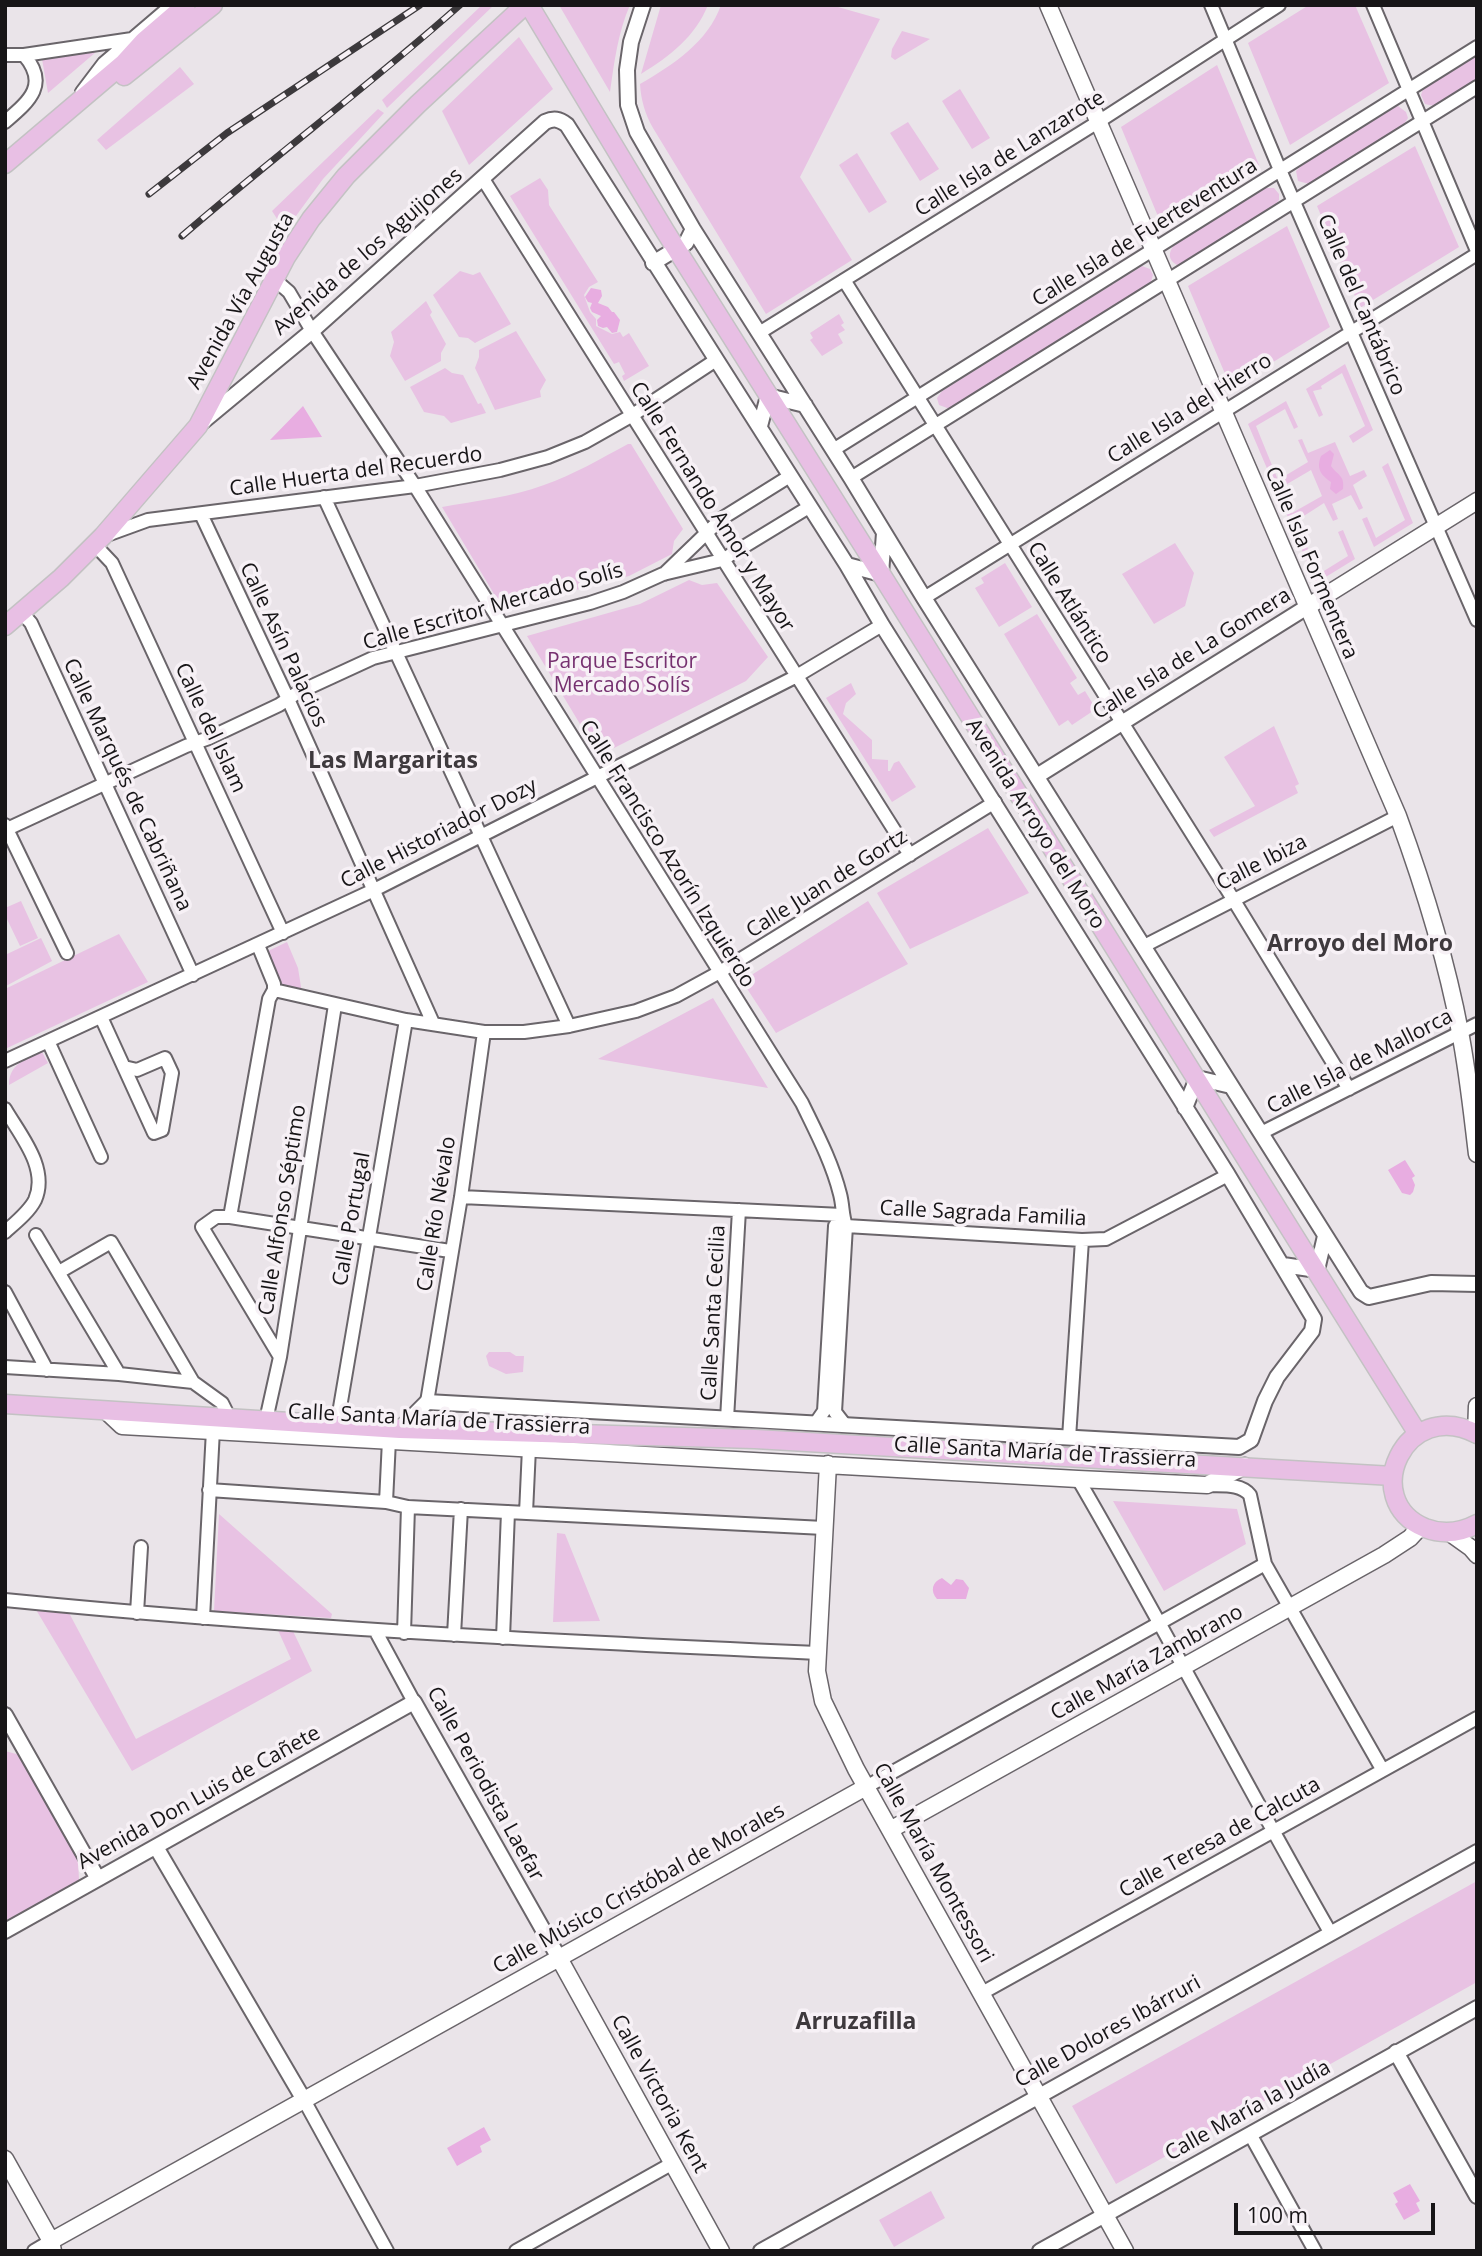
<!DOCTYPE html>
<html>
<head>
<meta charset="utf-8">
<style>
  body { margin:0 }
  #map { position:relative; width:1482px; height:2256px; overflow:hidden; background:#eae4e9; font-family:"Open Sans",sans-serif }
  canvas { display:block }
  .frame { position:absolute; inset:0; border:7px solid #171517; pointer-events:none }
  .scale { position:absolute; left:1234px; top:2203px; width:201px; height:32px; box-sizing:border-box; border:4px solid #171517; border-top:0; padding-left:9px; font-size:21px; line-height:24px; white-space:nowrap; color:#171517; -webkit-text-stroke:5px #f7f1f6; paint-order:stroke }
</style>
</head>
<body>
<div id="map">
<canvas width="1482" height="2256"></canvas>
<div class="frame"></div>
<div class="scale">100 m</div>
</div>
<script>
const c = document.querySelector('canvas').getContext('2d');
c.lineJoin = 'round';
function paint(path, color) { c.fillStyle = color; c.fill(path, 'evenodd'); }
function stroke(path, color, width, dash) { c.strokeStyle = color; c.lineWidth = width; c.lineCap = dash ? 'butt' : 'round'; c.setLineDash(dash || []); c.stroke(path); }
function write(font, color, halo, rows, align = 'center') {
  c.font = font + ' "Open Sans",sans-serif'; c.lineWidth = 7; c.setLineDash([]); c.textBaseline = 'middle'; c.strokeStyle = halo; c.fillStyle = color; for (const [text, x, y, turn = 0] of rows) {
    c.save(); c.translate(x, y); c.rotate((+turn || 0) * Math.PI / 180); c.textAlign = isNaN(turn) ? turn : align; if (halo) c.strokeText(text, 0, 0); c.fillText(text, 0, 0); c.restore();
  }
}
const green = new Path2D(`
  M482,5H494L387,108L382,100Z
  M559,5H630C618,32 614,63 610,92Z
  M661,5H708C695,37 670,56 641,74Z
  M721,5H831L880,19L800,177L852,260L766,314L653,128C645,114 641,100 640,84C673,65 708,42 721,5Z
  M1309,5H1355L1389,83L1290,145L1248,43Z
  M902,31L930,39L895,60L891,57L892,49Z
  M519,37L553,89L469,165L442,111Z
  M96,52L48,93L42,59Z
  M1477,54V80L1438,104L1434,106L1425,104L1421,95L1423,89Z
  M1217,65L1259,165L1162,226L1121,127Z
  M180,67L194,84L106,150L97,140Z
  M960,89L990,138L972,149L942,101Z
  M1398,106L1406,112L1408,118L1402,127L1316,181L1309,184L1298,181L1296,171L1301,166L1392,108Z
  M378,109L384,113L323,179L285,231L272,211Z
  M908,122L939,169L920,181L890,133Z
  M1415,146L1459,247L1360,308L1317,206Z
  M857,153L887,202L869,213L839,165Z
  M540,178L548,190L549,205L598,282L589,287L584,295L590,312L596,319V326L612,334L620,332L623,337L629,333L649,366L624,381L622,376L625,374L619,362L614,364L510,196Z
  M1266,188H1274L1279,194V200L1274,206L1184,264L1177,265C1168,260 1168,253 1174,245Z
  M1287,226L1330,327L1231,388L1188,286Z
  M1142,266L1150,269L1153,275L1150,285L950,409L939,405L937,398L942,391Z
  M460,271L473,275L480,272L511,324L475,343L468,338L459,337L433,295Z
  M426,301L432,312L430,315L446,344L441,353V361L405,381L390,356L394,342L391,332Z
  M839,314L844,323L841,325L845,330L838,334L843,343L822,356L810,340L813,338L810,333Z
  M516,331L546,380L540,391L541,397L495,410L475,368L479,357V350Z
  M1345,364L1373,430L1353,443L1349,436L1365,426L1342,373L1321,386L1322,389L1313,391L1323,415L1319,417L1306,389Z
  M445,368L452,373L463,375L478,404L481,403L486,413L451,423L444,416L424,412L410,387Z
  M1286,401L1298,427L1294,429L1285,409L1256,426L1278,480L1308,462L1298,440L1302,439L1308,453L1335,442L1350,476L1364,470L1367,476L1353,485L1363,508L1359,510L1351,495L1332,504L1338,519L1333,521L1324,503L1296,521L1319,574L1348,556L1338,532L1343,530L1355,559L1316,583L1248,424ZM1311,470L1322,496L1292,513L1282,487Z
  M628,444H631L683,529L674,541L672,554L629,576L503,609L442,507C476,501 511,497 544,485C573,475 600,459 628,444Z
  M1388,463L1413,523L1374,547L1362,519L1367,517L1376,538L1405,520L1382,467Z
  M1175,543L1194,573L1185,606L1154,624L1122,574Z
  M1005,563L1032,607L999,627L975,588L984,583L981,578Z
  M689,580L702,585L717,583L768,657L746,681L614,748L592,744L527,636L640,604Z
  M1037,614L1077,678L1070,683L1078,695L1085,691L1096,709L1072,725L1068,720L1059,726L1004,634Z
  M851,683L856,694L846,703L843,714L872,740V759L888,760V771H890L894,763L899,761L916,787L892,802L826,698Z
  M1274,726L1299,784L1295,786L1298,793L1214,837L1209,830L1255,806L1224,757Z
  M988,828L1029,893L910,949L877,893Z
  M21,901L38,938L20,946L5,915V908Z
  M868,901L908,964L776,1033L742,981Z
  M119,934L148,982L5,1049V989Z
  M41,938L52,961L6,986L5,955Z
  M287,942L298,968L302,993L278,986L266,952Z
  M713,998L768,1088L598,1059Z
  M42,1052L48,1063L9,1085C9,1063 26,1060 42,1052Z
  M489,1352H510L516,1356H524L523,1372L506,1374L489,1366L486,1356Z
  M1113,1501L1237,1509L1246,1544L1164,1591Z
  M219,1514L332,1614L331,1618L214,1611Z
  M557,1533L565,1534L600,1621L553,1622Z
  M35,1608L68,1611L136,1739L291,1659L277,1628L292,1629L312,1671L132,1771Z
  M5,1751L20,1755L78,1860L79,1880L5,1921Z
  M1477,1881V1982L1116,2184L1072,2106Z
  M931,2191L945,2218L894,2247L879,2220Z`);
const water = new Path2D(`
  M591,288L601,290L602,296L598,303L608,307L612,312H614L620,320L617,332L612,333L607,327L603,328L598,326L597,320L601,316L592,312L590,308L592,303L588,302L585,297Z
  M303,406L322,437L270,440Z
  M1330,450L1334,454L1331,466C1337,475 1345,475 1343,489L1336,494L1330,489L1331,482C1321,475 1316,469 1321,456Z
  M1405,1160L1415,1176L1412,1178L1415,1185L1413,1192L1410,1195L1402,1193L1388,1170Z
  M942,1578L951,1585L956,1579L963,1580L969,1588L966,1599H937C930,1591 932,1582 942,1578Z
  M484,2127L491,2140L480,2146L482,2152L457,2166L447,2148Z
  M1410,2184L1420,2201L1416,2203L1420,2211L1404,2220L1395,2204L1398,2202L1393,2193Z`);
const minor = new Path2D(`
  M1211,5L1280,170L1477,620
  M1373,5L1477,251
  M5,55H24L132,39
  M82,92L104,63L172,5
  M5,122C28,102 50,85 24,55
  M483,179C626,404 766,630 910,855
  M274,279L289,292L312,331L415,486L802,1103C816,1132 832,1162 840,1194C843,1205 842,1215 846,1226L835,1412L845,1425
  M844,280L1233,899L1349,1089
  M759,333L1098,122L1279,5
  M833,450L1477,47
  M851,478L1477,87
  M324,497L569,1026
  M201,514L288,699L433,1023
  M104,536L148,520L415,486L500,470L548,457L585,442L631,416L716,360
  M95,545L112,563L283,933
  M664,574L721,519L790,476
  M924,598L1477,254
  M22,613L31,623L193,975
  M5,825L67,953
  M5,830L186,746L209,738L279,705L297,693L373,658L590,603L623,592L663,574L722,560L809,507
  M258,945L274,984V990
  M1144,946L1398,816
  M274,990L406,1020L484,1032H524L569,1026L636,1011L676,996L718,973L995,802
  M101,1017L154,1133L162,1130L172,1073L165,1058L137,1070L124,1067
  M48,1041L101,1157
  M5,1061L374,890L795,677L882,625
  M5,1109C20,1135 49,1168 35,1200C29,1212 15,1223 5,1232
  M1261,1133L1477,1024
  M461,1197L842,1215
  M230,1217L269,999L274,990
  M846,1226L1082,1240L1106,1239L1228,1175
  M36,1235L119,1374
  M59,1272L111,1242L193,1382
  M5,1292L47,1370
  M280,1357L202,1227L216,1217H230L450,1251
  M5,1367L119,1374L193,1382L222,1403L229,1417
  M427,1402L461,1197L484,1032
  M727,1419L739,1210
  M266,1420L280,1357L335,1005
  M815,1424L824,1411L835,1226L842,1215
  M337,1425L406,1020
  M1069,1438L1082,1240
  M1078,1479C1165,1628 1244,1782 1330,1932
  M1207,1485C1222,1486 1240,1483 1250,1495L1265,1564L1382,1769
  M209,1490L386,1502L408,1507L824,1528
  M386,1502L389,1440
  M526,1513L529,1448
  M5,1600C275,1627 547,1641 818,1653
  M137,1613L141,1547
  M203,1618L213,1430
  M375,1630L414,1702
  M404,1633L408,1507
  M454,1635L461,1509
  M503,1638L508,1512
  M866,1787L1265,1564
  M982,1993L1477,1718
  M304,2100L387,2251
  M1250,2134L1315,2251
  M34,2251L51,2241
  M516,2251L673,2163`);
const tertiary = new Path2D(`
  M643,5L631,42L627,70L628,105L637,132L693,229L851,478L924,598L1361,1292L1369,1297L1431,1283L1477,1284
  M653,263L686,243L693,229
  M201,423L312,331L545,122C554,118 559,119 567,125L847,565L882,625L1228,1175L1314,1319L1312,1331L1277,1377L1265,1401L1251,1440L1239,1447L427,1402L400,1429
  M760,426L768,396L805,405
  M847,565L881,574L884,533
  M1037,776L1307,607
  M1185,1108L1197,1078L1231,1086
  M1283,1265L1317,1270L1325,1236
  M5,1715L98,1879
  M156,1847L304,2100
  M5,1931L414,1702L559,1958
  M1396,2052L1477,2196
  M761,2251L1477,1852
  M1040,2251L1477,2008`);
const secondary = new Path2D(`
  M1048,5L1398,816C1424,887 1446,958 1460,1032C1468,1073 1472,1113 1477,1154
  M1307,607L1477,501
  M106,1411L122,1426L1078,1479L1207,1485L1245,1466
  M1476,1434L1477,1406
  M828,1464L817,1671L823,1701L856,1769L1125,2251
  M1450,1533L1471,1548L1477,1555
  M890,1830L1384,1555L1410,1538L1421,1526
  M559,1958L721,2251
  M5,2159L51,2241L53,2251
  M51,2241L866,1787`);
const primary = new Path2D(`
  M529,5L665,231L881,574L1418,1434
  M124,76L213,5
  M5,164L124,63L144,41L186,5
  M5,626L61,578L103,536L198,426L286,257L311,219L346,176L418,104L525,5
  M5,1404L400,1429L755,1439L1393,1476
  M1477,1434C1405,1396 1358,1500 1425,1528C1443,1535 1460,1533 1477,1524`);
const rail = new Path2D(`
  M149,194L227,133L420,5
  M182,236C273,157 370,85 460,5`);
const streetNames = [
  ["Calle Isla de Lanzarote",1010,154,-32],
  ["Calle Isla de Fuerteventura",1145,233,-32],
  ["Avenida de los Aguijones",368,252,-41],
  ["Avenida Vía Augusta",241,301,-61],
  ["Calle del Cantábrico",1361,305,67],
  ["Calle Isla del Hierro",1190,409,-32],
  ["Calle Huerta del Recuerdo",356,472,-8],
  ["Calle Fernando Amor y Mayor",712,507,58],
  ["Calle Isla Formentera",1311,563,67],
  ["Calle Atlántico",1069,603,58],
  ["Calle Escritor Mercado Solís",493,607,-16],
  ["Calle Asín Palacios",283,645,65],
  ["Calle Isla de La Gomera",1192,654,-32],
  ["Calle del Islam",210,728,65],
  ["Calle Marqués de Cabriñana",127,785,65],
  ["Avenida Arroyo del Moro",1035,824,58],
  ["Calle Historiador Dozy",439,834,-27],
  ["Calle Francisco Azorín Izquierdo",667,854,58],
  ["Calle Ibiza",1262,863,-27],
  ["Calle Juan de Gortz",827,884,-32],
  ["Calle Isla de Mallorca",1360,1062,-27],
  ["Calle Alfonso Séptimo",283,1210,-81],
  ["Calle Río Névalo",437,1214,-81],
  ["Calle Sagrada Familia",983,1214,3],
  ["Calle Portugal",352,1219,-80],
  ["Calle Santa Cecilia",714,1313,-87],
  ["Calle Santa María de Trassierra",439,1420,3],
  ["Calle Santa María de Trassierra",1045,1453,3],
  ["Calle María Zambrano",1147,1663,-29],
  ["Calle Periodista Laefar",485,1784,61],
  ["Avenida Don Luis de Cañete",199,1798,-29],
  ["Calle Teresa de Calcuta",1220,1838,-29],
  ["Calle María Montessori",933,1863,61],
  ["Calle Músico Cristóbal de Morales",639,1889,-29],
  ["Calle Dolores Ibárruri",1108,2032,-29],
  ["Calle Victoria Kent",659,2094,61],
  ["Calle María la Judía",1248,2111,-29]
];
const parkNames = [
  ["Parque Escritor",622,662],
  ["Mercado Solís",622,686]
];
const neighbourhoodNames = [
  ["Las Margaritas",393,761],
  ["Arroyo del Moro",1360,944],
  ["Arruzafilla",856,2022]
];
paint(green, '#e8c2e3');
paint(water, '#e8ade1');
stroke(minor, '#6a656a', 16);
stroke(tertiary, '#6a656a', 18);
stroke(secondary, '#6a656a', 19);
stroke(primary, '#c3c2c3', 21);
stroke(minor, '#fff', 12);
stroke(tertiary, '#fff', 14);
stroke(secondary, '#fff', 16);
stroke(primary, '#e8bfe4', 18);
stroke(rail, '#3c393c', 7);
stroke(rail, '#f7f1f6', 4.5, [13]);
write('21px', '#171517', '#f7f1f6', streetNames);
write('21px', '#763170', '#f7f1f6', parkNames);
write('bold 23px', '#3e393d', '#f7f1f6', neighbourhoodNames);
</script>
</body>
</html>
